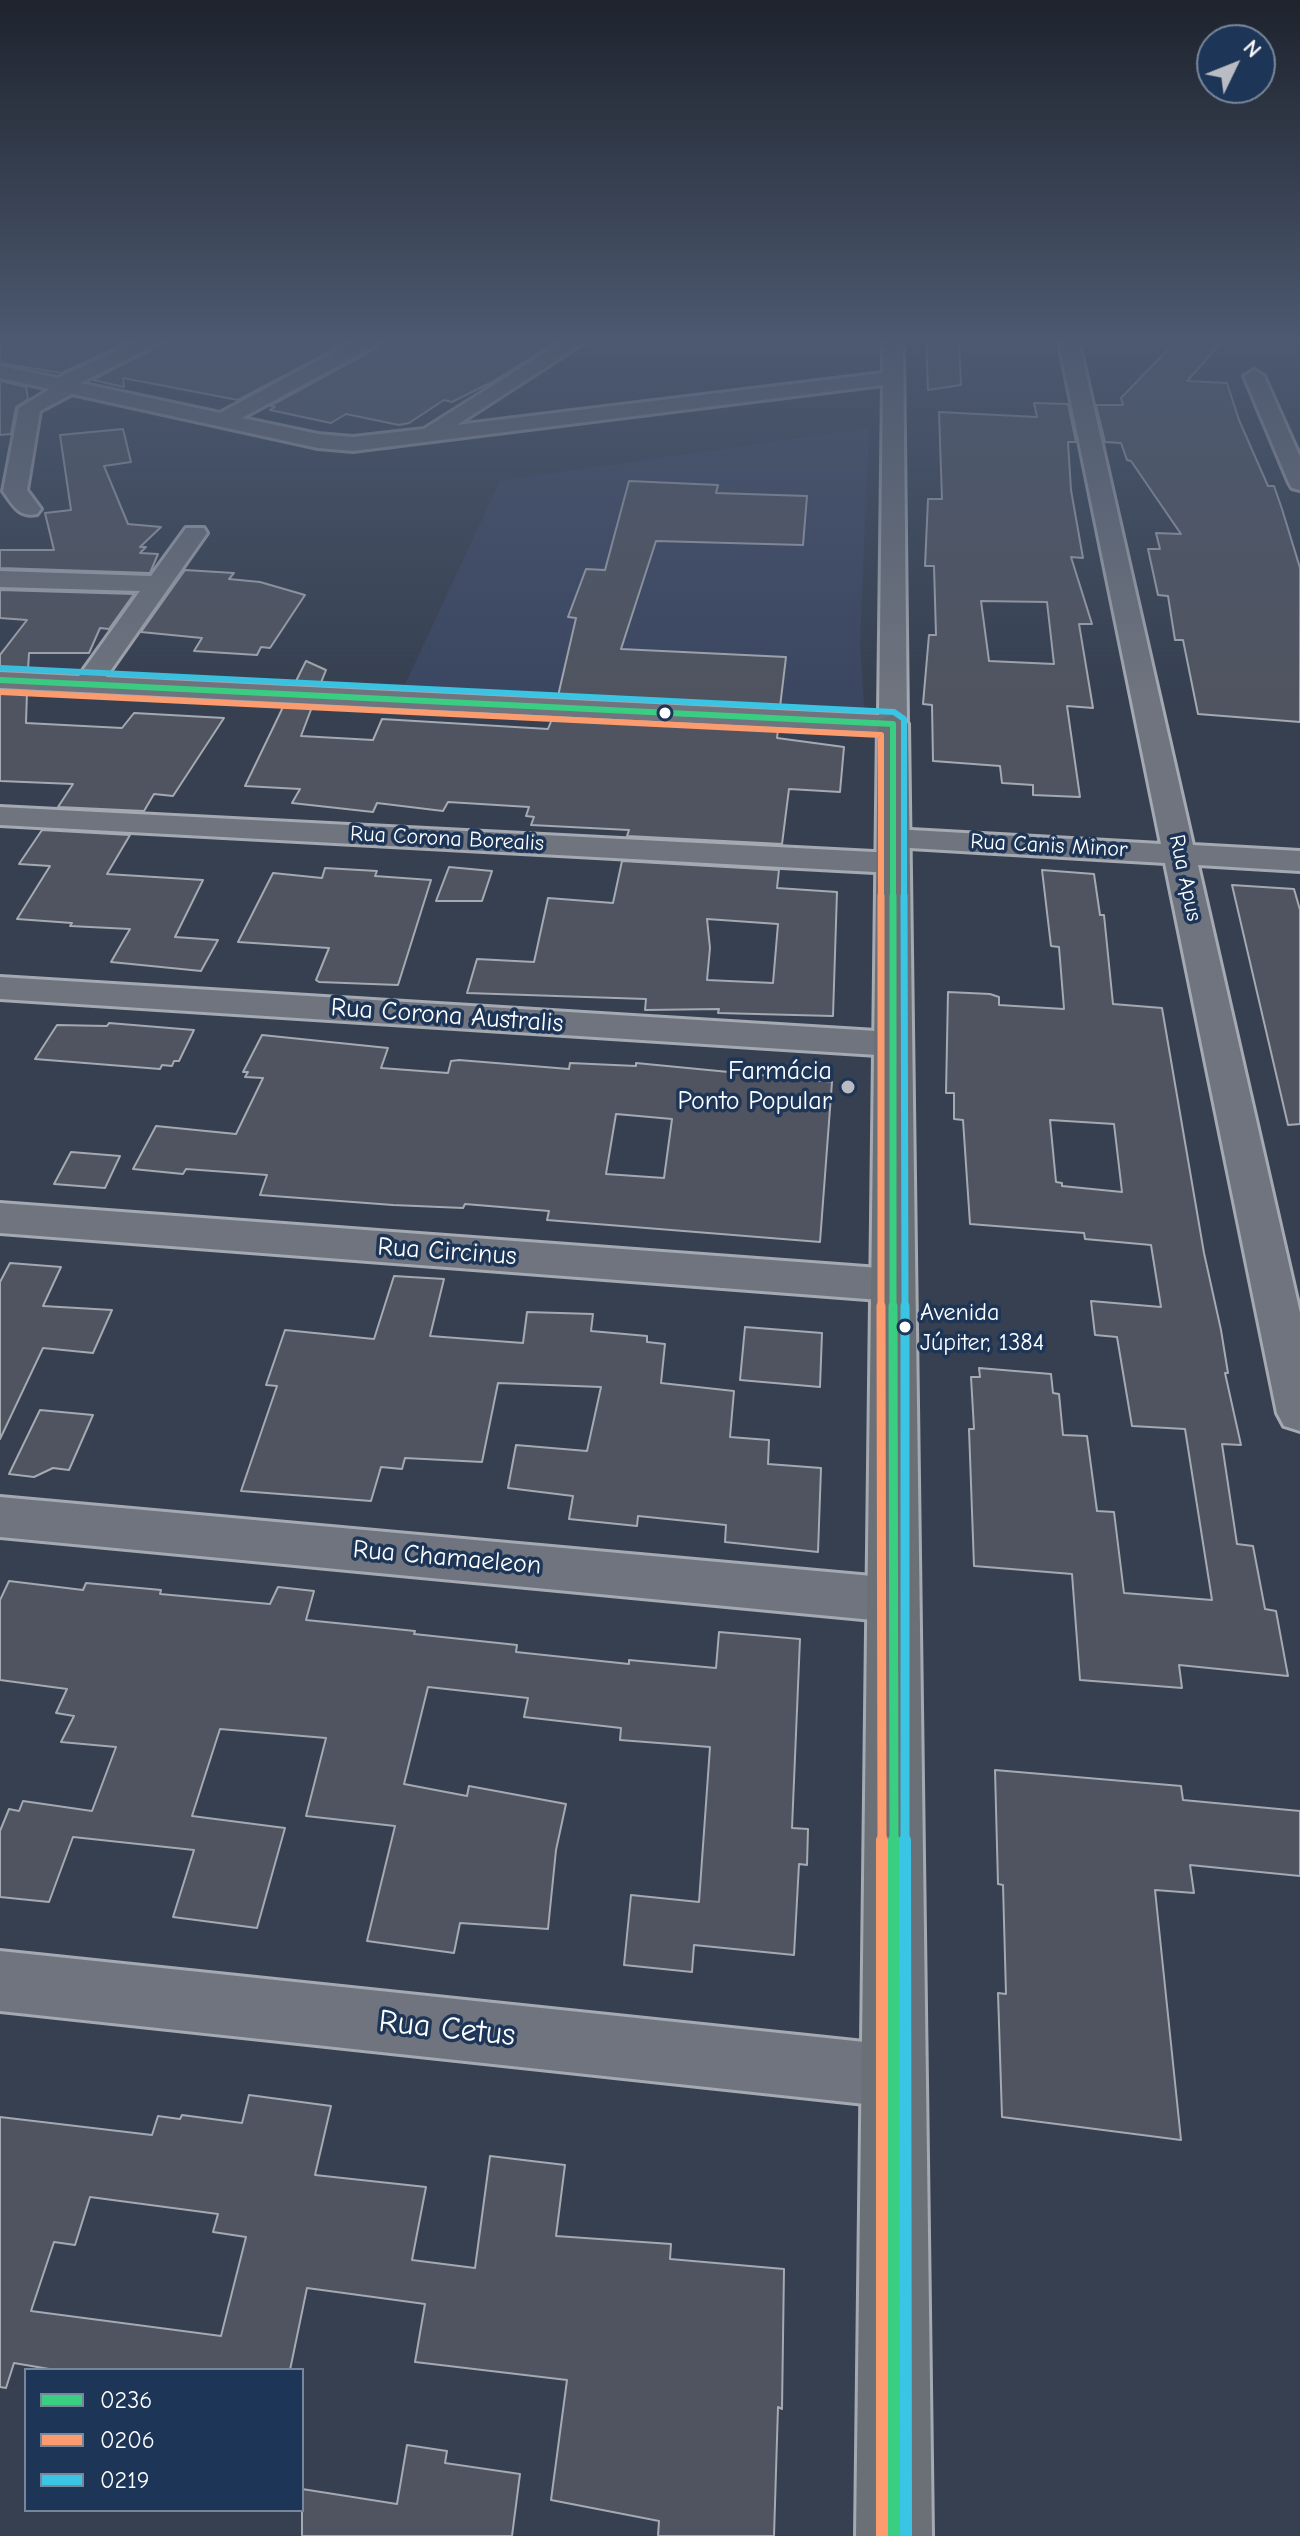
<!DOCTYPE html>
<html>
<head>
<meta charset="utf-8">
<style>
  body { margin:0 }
  #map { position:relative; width:1300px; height:2536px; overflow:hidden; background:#364051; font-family:"Comic Neue",sans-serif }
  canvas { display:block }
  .legend { position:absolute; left:24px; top:2368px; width:280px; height:144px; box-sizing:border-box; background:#1d3557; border:2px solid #77869a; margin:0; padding:10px 14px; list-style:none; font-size:24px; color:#fff }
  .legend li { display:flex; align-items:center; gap:16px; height:40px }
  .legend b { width:40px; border:2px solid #77869a }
  .north { position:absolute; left:1196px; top:24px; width:80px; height:80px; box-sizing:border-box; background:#1d3557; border:2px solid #77869a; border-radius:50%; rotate:47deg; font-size:22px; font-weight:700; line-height:32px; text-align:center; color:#fff }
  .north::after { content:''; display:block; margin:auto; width:28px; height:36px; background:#b9bcc2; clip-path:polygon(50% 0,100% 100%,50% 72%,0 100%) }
</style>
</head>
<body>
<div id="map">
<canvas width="1300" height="2536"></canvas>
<ul class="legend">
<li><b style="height:10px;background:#3ace82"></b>0236</li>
<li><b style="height:10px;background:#fc9b6d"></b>0206</li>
<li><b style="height:10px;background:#3ac5e4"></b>0219</li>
</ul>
<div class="north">N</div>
</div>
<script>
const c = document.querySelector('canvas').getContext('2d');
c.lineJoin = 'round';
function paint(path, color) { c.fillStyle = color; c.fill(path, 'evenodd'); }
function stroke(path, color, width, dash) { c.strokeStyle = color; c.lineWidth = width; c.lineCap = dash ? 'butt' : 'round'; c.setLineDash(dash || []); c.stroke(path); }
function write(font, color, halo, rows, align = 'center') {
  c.font = font + ' "Comic Neue",sans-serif'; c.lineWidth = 7; c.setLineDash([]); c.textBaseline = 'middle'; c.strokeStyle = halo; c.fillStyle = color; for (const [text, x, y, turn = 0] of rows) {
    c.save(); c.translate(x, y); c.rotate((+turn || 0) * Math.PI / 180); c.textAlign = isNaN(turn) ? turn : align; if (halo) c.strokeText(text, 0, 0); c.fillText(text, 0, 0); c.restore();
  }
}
const built = new Path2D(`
  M869,428L860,645L865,717L401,693L500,481Z`);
const building = new Path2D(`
  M0,340H134L61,373L0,363Z
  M169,340H351L238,400L123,378L124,387L93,380Z
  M384,340H559L492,382L452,402L444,400L409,423L399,425L346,414L331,423L270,410L275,407L270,406L379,347Z
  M926,340H959L961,385L928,390Z
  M1177,340H1224L1187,381L1227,383L1239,420L1268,486H1274L1282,509L1300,568V722L1198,714L1183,640H1175L1168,596L1158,595L1148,549H1160L1156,533L1181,534L1131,461L1127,460L1121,443L1105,442L1096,405H1123L1121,398Z
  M0,381L26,387L28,399L16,407L11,434L0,435Z
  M1034,403L1068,404L1076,442H1068L1071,490L1083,558L1071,557L1092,624H1079L1093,708L1067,706L1080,797L1033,795V785L1002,783L1000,766L933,761L932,705L923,704L929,635H936L934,566H925L928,499H942L939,412L1037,417ZM981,601L1047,602L1054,664L989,661Z
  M123,429L131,462L104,466L128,524L161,527L140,547H146L140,553L158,554L150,573L0,568V550H54L45,513L71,510L60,435Z
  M629,481L718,485L716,493L807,496L803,545L656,541L621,649L786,657L780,707L558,696L576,618L568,617L586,569L605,570Z
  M185,570L234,573L229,579L260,582L305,595L270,648L261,647L257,655L194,651L202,638L141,632Z
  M0,590L134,594L109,629L100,628L89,653H29L28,670L0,669V655L27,620L0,618Z
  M306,661L326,670L320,685L295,683Z
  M0,691L27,692L26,723L122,728L134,713L224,718L173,796L154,794L144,811L58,807L73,784L0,781Z
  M284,705L312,707L301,736L373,740L382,719L548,729L552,719L778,730L777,738L844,747L840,792L789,789L782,844L627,836L629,830L531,825L534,817L526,816L529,807L448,802L443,811L377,803L373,812L292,803L300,789L245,786Z
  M42,830L130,835L107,874L203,880L175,937L218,940L201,971L111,962L130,929L70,926L72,923L17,919L50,866L19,864Z
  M622,861L779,870L777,888L837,892L833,1016L718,1013L719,1009L645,1010L646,999L467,993L477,959L534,962L548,898L613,903ZM707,919L778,924L773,983L707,980L710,948Z
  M449,867L492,871L482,901H436Z
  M325,868L377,871L375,876L431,880L398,985L319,982L316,980L329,948L238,942L273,873L322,878Z
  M1042,870L1094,874L1100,915H1104L1113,1004L1162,1008L1204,1253L1221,1330L1228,1373H1225L1241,1445L1222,1444L1237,1544L1253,1546L1265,1609L1276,1611L1288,1676L1179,1665L1182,1688L1080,1680L1072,1574L974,1566L969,1429H974L971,1377H980L979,1368L1051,1374L1053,1393L1059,1394L1063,1435L1087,1436L1097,1511L1114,1512L1124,1593L1212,1600L1185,1429L1132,1426L1117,1337L1095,1335L1091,1301L1161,1307L1151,1245L1085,1239L1084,1233L970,1224L963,1120L954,1119V1093H946L948,992L990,994L999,997V1005L1064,1009L1059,947L1051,946ZM1050,1120L1114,1124L1122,1192L1062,1186V1183L1056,1182Z
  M1232,885L1294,889L1300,910V1124L1288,1125Z
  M109,1023L194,1030L179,1061H174L172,1066L162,1065L160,1069L35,1059L57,1025L107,1026Z
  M262,1035L388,1048L381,1068L448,1073L451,1061L459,1060L569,1069L570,1063L636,1066V1063L832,1082L820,1242L547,1220L549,1211L465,1204L463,1208L393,1205L260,1195L267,1175L186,1169L183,1174L133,1169L156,1126L236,1134L263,1078L245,1077L248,1072H243ZM616,1114L672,1119L664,1178L606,1174Z
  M71,1152L120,1156L105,1188L54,1184Z
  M10,1263L61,1267L43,1306L112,1310L93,1353L43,1348L0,1439V1282Z
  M394,1276L444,1279L430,1336L523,1343L527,1312L593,1314L591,1331L647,1336V1342L665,1344L661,1383L734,1391L730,1437L769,1440L768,1464L821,1468L818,1552L725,1542L726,1525L638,1516L637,1526L569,1519L573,1496L508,1488L516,1445L587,1451L601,1387L498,1383L482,1462L405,1458L402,1469L381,1467L371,1501L241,1491L277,1386L266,1385L285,1330L374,1339Z
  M745,1327L822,1333L820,1387L740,1380Z
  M40,1410L93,1415L69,1470L53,1468L34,1477L9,1474Z
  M9,1581L83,1590L86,1583L161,1590L160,1594L270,1604L278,1587L314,1591L306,1620L415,1631L414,1634L517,1645L516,1652L629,1664V1660L716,1668L719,1632L800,1639L792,1828L808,1829L807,1865L799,1864L794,1955L694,1945L692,1972L624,1965L631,1895L699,1902L710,1747L620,1740L621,1728L524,1717L528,1698L428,1687L404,1784L467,1796L469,1786L566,1804L556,1850L548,1929L460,1923L454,1953L367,1941L395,1826L306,1816L326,1738L220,1729L192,1816L285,1828L257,1928L173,1917L194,1850L73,1837L49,1902L0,1897V1831L9,1809L19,1811L23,1801L92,1811L116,1747L61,1742L74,1716L56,1713L67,1689L0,1680V1600Z
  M995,1770L1181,1786L1183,1800L1300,1811V1876L1190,1865L1194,1893L1155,1890L1181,2140L1002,2117L998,1993L1006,1994L1003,1885L998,1884Z
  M249,2095L331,2106L315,2175L426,2187L412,2260L475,2268L490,2156L565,2165L556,2236L671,2244L670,2259L784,2269L782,2409L778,2407L774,2536H658L659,2521L551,2500L567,2380L415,2362L425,2304L307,2288L290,2370H55L14,2363L6,2388L0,2387V2117L152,2135L158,2116L180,2119L182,2115L242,2123ZM90,2197L218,2214L213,2232L246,2237L221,2336L31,2311L54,2242L75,2245Z
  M407,2445L447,2451L445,2463L520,2474L512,2536H302V2489L397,2504Z`);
const minor = new Path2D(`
  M141,340H166L80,383L220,413L357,340H381L378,344L242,418L318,434L353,437L424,429L565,340H588L457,425L883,373V340H903L907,724L903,730L893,733L0,688V672L79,676L140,591L0,587V571L151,576L186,528H204L207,533L106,677L879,715L883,385L353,451L318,448L72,394L40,411L27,490L41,509L37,514C19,518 13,505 3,491L19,408L50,389L0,378V366L58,378Z
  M1061,340H1077L1079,343L1193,845L1300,851V871L1198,865L1300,1313V1431L1284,1426L1277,1413L1165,863L893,847L882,845L877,838L882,831L893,829L1161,844L1059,343Z
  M1254,370L1264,376L1300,457V490L1292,488L1289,483L1244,376Z
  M0,807L893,853L904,856L909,863L904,870L893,873L0,825Z
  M0,977L893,1032L906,1036L911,1044L906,1052L893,1056L0,999Z
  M0,1203L893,1269L908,1274L914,1285L908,1296L893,1301L0,1233Z
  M0,1497L894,1578L912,1584L919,1600L912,1616L894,1622L0,1537Z
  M0,1951L893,2045L915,2054L924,2076L915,2098L893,2107L0,2011Z`);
const major = new Path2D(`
  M893,715L904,718L908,724L932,2536H856L878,724L882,718Z`);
const bus1Far3 = new Path2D(`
  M0,680L893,724V898`);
const bus1Far2 = new Path2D(`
  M893,896V1308`);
const bus1Far1 = new Path2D(`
  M893,1306L894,1842`);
const bus1 = new Path2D(`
  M894,1840V2536`);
const bus2Far3 = new Path2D(`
  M0,692L881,735V898`);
const bus2Far2 = new Path2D(`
  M881,896V1308`);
const bus2Far1 = new Path2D(`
  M881,1306L882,1842`);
const bus2 = new Path2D(`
  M882,1840V2536`);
const bus3Far3 = new Path2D(`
  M1,668L894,712L904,719V898`);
const bus3Far2 = new Path2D(`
  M904,896L905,1308`);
const bus3Far1 = new Path2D(`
  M905,1306V1842`);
const bus3 = new Path2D(`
  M905,1840L906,2536`);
const markers = [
  [665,713,7,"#fff"],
  [848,1087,8,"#b9bcc2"],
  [905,1327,7,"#fff"]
];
const farStreetnames = [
  ["Rua Corona Borealis",447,839,3],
  ["Rua Canis Minor",1049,846,3],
  ["Rua Apus",1185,878,78]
];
const busNames = [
  ["Avenida",920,1313],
  ["Júpiter, 1384",920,1343]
];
const streetNames = [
  ["Rua Corona Australis",447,1016,4],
  ["Rua Circinus",447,1252,4],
  ["Rua Chamaeleon",447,1558,5]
];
const poiNames = [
  ["Farmácia",832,1072],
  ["Ponto Popular",832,1102]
];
const nearStreetnames = [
  ["Rua Cetus",447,2029,6]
];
paint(built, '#3b4661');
paint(building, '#505460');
stroke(building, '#a5a9b1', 2);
stroke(minor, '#a5a9b1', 6);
stroke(major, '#a5a9b1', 6);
paint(minor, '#6f747e');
paint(major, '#6a7076');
stroke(bus1Far3, '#3ace82', 6);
stroke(bus1Far2, '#3ace82', 7);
stroke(bus1Far1, '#3ace82', 9);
stroke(bus1, '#3ace82', 12);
stroke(bus2Far3, '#fc9b6d', 6);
stroke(bus2Far2, '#fc9b6d', 7);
stroke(bus2Far1, '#fc9b6d', 9);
stroke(bus2, '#fc9b6d', 12);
stroke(bus3Far3, '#3ac5e4', 6);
stroke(bus3Far2, '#3ac5e4', 7);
stroke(bus3Far1, '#3ac5e4', 9);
stroke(bus3, '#3ac5e4', 12);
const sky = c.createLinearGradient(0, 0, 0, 695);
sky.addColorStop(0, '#1e232d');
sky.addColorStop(0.49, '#4c5970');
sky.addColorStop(1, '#4c597000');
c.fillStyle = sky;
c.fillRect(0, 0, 1300, 695);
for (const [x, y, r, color] of markers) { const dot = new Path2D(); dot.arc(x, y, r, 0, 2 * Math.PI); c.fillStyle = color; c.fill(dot); stroke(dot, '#1d3557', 3); }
write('22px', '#fff', '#1d3557', farStreetnames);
write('24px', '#fff', '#1d3557', busNames, 'left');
write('26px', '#fff', '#1d3557', streetNames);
write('26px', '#fff', '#1d3557', poiNames, 'right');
write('32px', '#fff', '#1d3557', nearStreetnames);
</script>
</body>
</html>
